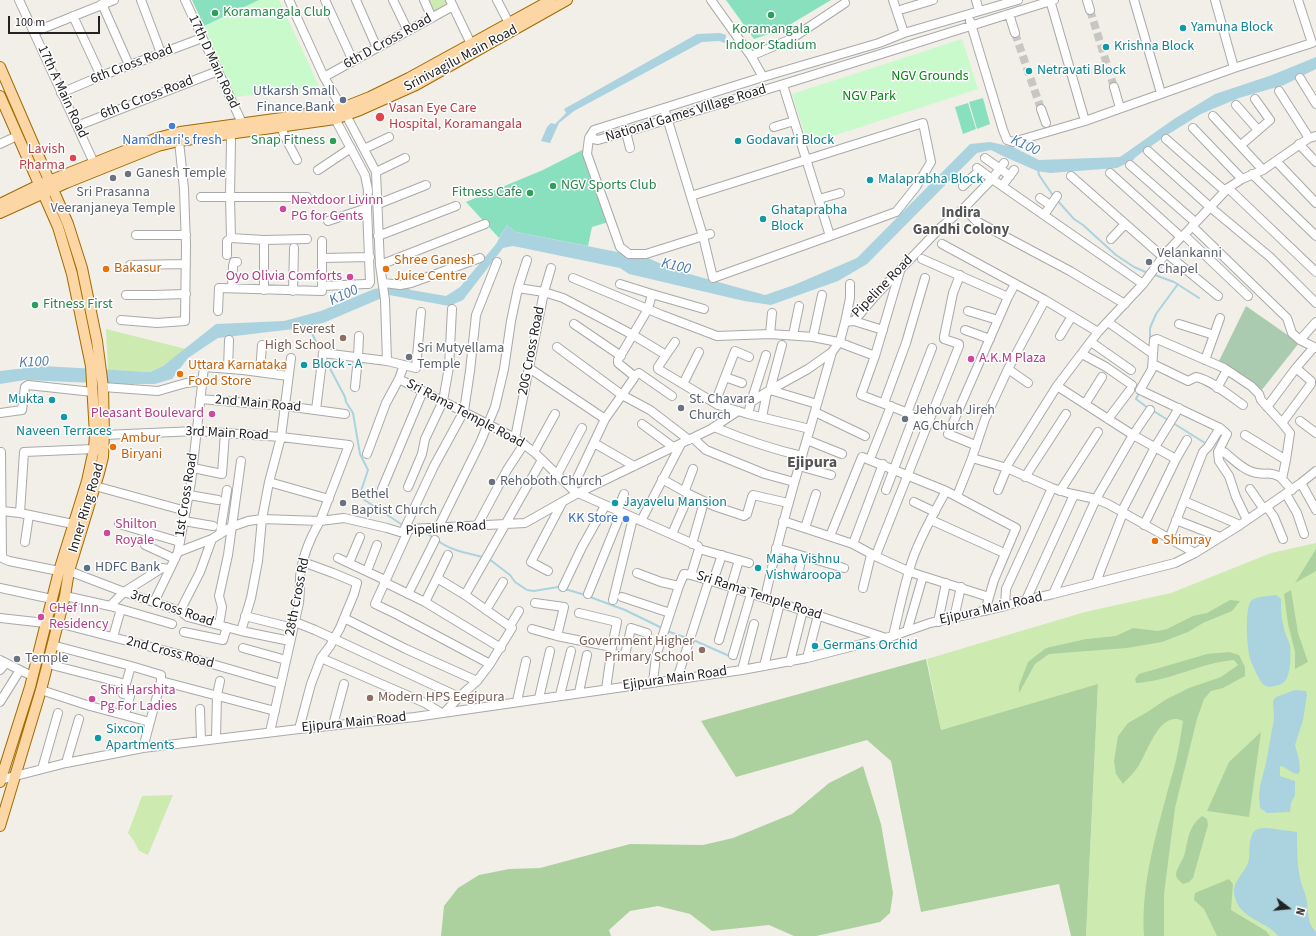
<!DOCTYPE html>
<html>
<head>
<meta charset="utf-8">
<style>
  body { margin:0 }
  #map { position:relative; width:1316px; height:936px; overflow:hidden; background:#f2efe9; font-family:"Source Sans 3",sans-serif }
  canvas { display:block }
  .north { position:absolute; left:1268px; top:888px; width:40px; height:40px; -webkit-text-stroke:3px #fff; paint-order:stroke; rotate:106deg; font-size:11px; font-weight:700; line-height:16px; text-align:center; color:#222 }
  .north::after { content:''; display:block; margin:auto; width:14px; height:18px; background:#222; clip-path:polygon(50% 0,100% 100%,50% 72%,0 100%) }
  .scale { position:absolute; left:8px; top:16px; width:92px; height:18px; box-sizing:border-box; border:2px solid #222; border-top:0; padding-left:5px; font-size:12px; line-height:14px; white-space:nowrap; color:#222; -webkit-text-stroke:3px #fff; paint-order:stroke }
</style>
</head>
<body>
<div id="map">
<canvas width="1316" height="936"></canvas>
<div class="north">N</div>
<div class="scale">100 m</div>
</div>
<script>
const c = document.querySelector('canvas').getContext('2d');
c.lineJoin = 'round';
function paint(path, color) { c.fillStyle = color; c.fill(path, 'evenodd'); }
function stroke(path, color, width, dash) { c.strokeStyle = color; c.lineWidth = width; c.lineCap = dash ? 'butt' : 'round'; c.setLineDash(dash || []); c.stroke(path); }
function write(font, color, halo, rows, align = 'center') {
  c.font = font + ' "Source Sans 3",sans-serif'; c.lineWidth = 3; c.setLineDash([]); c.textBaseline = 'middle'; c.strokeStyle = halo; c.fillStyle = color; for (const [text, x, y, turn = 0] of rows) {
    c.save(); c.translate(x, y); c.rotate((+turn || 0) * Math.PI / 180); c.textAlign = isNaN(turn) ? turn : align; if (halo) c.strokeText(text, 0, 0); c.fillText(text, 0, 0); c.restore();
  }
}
const grass = new Path2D(`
  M428,0H446L449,6L434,13Z
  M106,329L186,349L163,366L150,372L108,370Z
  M1316,543V936H1086L1098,685L941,730L927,659L1085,612L1171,593L1271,553Z
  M173,795L148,855L139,851L134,841L128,833L142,796Z`);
const forest = new Path2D(`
  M1316,549V571L1295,583Z
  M1291,590L1298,633L1308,662L1295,669V652L1288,624L1284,594Z
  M1230,600L1240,601L1232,611L1203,623L1188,632L1162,642L1127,648L1049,654L1035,664L1019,693V686L1028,662L1046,648L1086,639L1116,636L1133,628L1158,631L1167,629L1193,616L1207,613Z
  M1229,652L1239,655L1245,667V676L1223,688L1211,691L1204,699L1197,719L1175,808L1164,894V936H1144C1141,891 1153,844 1165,801C1168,787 1173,774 1176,760C1179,747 1181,734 1183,721C1160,710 1149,749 1139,765C1135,772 1128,778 1123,784L1116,774L1114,761L1118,736L1128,723L1149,711L1165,700L1189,688L1221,677L1238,665L1234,660C1200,663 1170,681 1136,683L1135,679L1139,674L1207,654Z
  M926,659L941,730L1098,684L1086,936H1071L1059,884L921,912L891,761L867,740L736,777L701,721Z
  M1261,732L1249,817L1207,811L1229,762Z
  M863,766L881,824L893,893L890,913L880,922L816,936H794L769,925L712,931L690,914L658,906L630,911L609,930L611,936H441L444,906L458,888L479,875L509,869L540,868L630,844L703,845L733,838L792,814L829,783Z
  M1202,816L1207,819L1208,825L1206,832L1193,878L1189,882L1183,884C1180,881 1176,879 1176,874C1177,868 1182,861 1184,856C1189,839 1187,828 1202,816Z
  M1229,879L1233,884L1231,910L1266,931L1270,936H1217L1204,909L1194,900L1195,893Z`);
const cemetery = new Path2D(`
  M1246,306L1299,343L1261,391L1218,363Z`);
const park = new Path2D(`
  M259,0H279L319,86L235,97L204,26Z
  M962,39L978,89L808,144L792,94Z`);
const pitch = new Path2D(`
  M192,0H259L204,26Z
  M726,0H831L781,30L754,39Z
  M983,98L990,124L977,129L969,102Z
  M968,103L976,129L963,134L955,107Z
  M588,147L615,220L592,227L588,246L516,232L507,225L499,238L466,202L543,170Z`);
const water = new Path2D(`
  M720,33L726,35L725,43L719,41L702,42L574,111L559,123L550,143L541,141L547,127L551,123L555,124L566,113L564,109L697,34Z
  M1316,57V69L1284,85L1239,98L1201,114L1167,135L1137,156L1132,161L1117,168L1050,173L1037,171L1003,156L991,150L977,153L867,264L838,281L771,305L744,301L629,274L620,268L513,246L503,248L463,300L449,306L389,295L323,323L294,329L218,338L188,358L172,379L155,384H117L25,380L0,384V371L43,366L150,372L163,366L216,324L284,321L321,311L374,289L389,287H407L411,290L446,296L460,287L496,244L507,225L516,232L648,258L675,270L765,295L794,285L857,258L970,144L990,142L1013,147L1039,160L1120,157L1174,119L1215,94L1272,75Z
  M1276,595L1281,599C1281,607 1281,616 1283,624C1284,632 1288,638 1290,645C1291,654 1291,676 1284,682C1281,685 1275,686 1270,687C1268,687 1265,686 1264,685C1260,682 1251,663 1250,658C1247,648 1244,606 1252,600C1258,596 1269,596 1276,595Z
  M1295,690L1306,691L1307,695L1303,720L1295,745L1299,759L1300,771L1298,774C1290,773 1287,767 1280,766V776L1295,781V795L1291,803L1290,812L1267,813L1260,808L1259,795L1260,786L1266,763L1274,719L1273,701L1276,697Z
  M1268,828L1297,832C1297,849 1297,866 1301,882C1302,887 1305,892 1306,897C1309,909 1306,922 1316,932V936H1278C1268,923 1251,921 1241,909C1237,905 1233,894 1234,889C1236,877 1247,871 1249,859C1250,850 1248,835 1256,830C1259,828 1265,828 1268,828Z`);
const stream = new Path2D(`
  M1038,170L1039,175L1054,197
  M1057,200L1074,219L1083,225L1116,255L1134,267L1148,273
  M1152,274L1174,282L1199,298
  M308,325L321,352
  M1150,341V328L1156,314L1178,284
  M325,359L345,397L346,402L353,413L360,454L368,470L360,494V497L404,526
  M1138,395L1136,399L1148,408
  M1152,410L1168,420
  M1173,423L1205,443
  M422,532L428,534L434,538
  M437,540C451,551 467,553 483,557
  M489,559L510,575L515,582L527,590L534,591L558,587L582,594L625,610L662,628
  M667,631L687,638
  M691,639L736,659`);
const minorTunnel = new Path2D(`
  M1090,10L1114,87
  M1015,33L1041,109`);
const minor = new Path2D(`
  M19,0L94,163
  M141,0L161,53
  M185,0L242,123
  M289,0L324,77L346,115L376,172L380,265L385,300L387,361
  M325,0L353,61
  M356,0L377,48
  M393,0L408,31
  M424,0L432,18
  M450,0L473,48
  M497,0L511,27
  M711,0L751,56L763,77
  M893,0L904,33
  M976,0L979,11
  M1050,0L1085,121
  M1087,0L1090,10
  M1134,0L1161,93
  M102,4L129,65
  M903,9L933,0
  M1009,14L1015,33
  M73,16L101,76
  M970,21L1003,130L1007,140L1013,142L1085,121L1234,68L1215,0
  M34,32L114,0
  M751,56L791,39L845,3
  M1234,68L1312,43L1298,0
  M324,77L453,6
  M1300,78L1316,104
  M1114,87L1120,108
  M1279,91L1309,138
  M61,93L101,76L202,38
  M1236,105L1258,130
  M664,108L703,236L646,254H629L620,247L587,154L589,138L594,130L763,77L879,43L904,33L1018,0
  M1041,109L1046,123
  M1213,116L1263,170
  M77,126L218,71
  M774,127L794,121
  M282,128L284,135L297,160
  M1193,128L1242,179
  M626,132L630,148
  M230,134L231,140L230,197L231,238
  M589,138L598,140C750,96 902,47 1054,0
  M1166,139L1225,191
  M0,144L17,136
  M1299,144L1316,162
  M1241,145L1270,120L1255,99
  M364,149L389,137
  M1148,151L1210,207L1270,257L1316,303
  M985,158L1010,176
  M1276,161L1316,203
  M1130,165L1195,222
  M977,168L992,179L1004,163
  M318,170L351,148
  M376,172L405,158
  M1110,173L1181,237
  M1252,174L1316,236
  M1071,176L1163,257
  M963,186L980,170
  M1002,186L1014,170
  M1228,188L1316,272
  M691,196L923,123L931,162L916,187L896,212L830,236
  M201,197H307
  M1040,198L1050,205
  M819,199L840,193
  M378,204L426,185
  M964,208L976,221L1070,271L1125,304
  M1044,215L1057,196
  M328,221L367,208
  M1192,226L1287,318L1292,333L1300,340L1316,348
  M710,234L703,236L713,278L830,236L783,85
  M136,235H186
  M1184,235L1248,296
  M378,236L456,206
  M1111,239L1125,224
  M942,244L1045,300L1098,332
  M1166,253L1218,296
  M227,255V241L231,238L264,240L307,239
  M323,258L370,257
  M922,259L1008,297
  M130,265L186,264
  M380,265L485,224
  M900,271L875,356L861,395L929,421L959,346V344L944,339V337L953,293L960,275
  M573,278L662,315L717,336L770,334L813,337L838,342L875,356
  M384,283L400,285L411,283L480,258
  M620,284L652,294L704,309
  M323,286L365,284H369L370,282L367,208L368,190L365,175L333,115
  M232,288L233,266L234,262H237
  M518,288L544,292L551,268
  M264,290V240
  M293,291L294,248
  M126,295H154L186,294
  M218,311L219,288L322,291V241
  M968,311L998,320
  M121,320L157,323L185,321L186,245L184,189L179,141
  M854,321L883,330
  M845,322L850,298V284
  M1108,322L1153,354
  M574,324L621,356
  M1179,324L1214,335L1220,318
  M965,330L990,339
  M770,334L772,313
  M793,335L799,306
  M1060,336L1072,316
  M813,337L822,295
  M1300,340L1316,322
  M1091,342L1131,370
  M782,345L770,390L817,404
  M557,347L622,395L650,410L689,440
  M1082,354L1106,367L1132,385
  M666,355L675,342
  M1205,360L1214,335
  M1153,364L1188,381L1196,377C1211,380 1230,396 1243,405
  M529,368L605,419
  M228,369L229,340
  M1008,369L1028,383
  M260,372L262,345
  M634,376L639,373L672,396
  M725,377L742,383
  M399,379L515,438L534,452L572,489L578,493L698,546L699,549L691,575L731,587L886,638
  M683,384L699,352
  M1057,386L1133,435L1176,459
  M103,387L158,391L186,383L202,381
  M355,387L358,357L359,336
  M1217,388L1227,370
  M200,399L285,406L345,414
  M751,402L766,355
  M715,403L735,351L749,357
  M884,403L906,343L925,278
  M1085,404L1102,377
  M1267,407L1296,368
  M316,410L323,353L387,361L416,368L421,312
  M815,412L865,436
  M0,413L22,410L25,387L28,385L93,392
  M907,413L932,348
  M748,414L751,402L770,390L808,369L832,352L840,341L845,322L854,321L876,295L940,228L964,208L992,179L1143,284
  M762,417L767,392
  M1108,419L1130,390
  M1300,421L1316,433
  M642,424L673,447
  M714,427C743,439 771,449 802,456
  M104,435L196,431L281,437L349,445L320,521C310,538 302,558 300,577C300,586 300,594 299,603L270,732
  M1245,435L1286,460
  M515,438L544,292L563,298L633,335L666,355L658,367V369L718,405L748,414L810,429
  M693,438L706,450L765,474L794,482
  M807,440L842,454
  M594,443L634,466
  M975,445L948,434L1008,297L1015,284
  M1,452L2,558L9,561L59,571
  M534,452L555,414
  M1218,452H1224C1233,459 1245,472 1257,473C1268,475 1270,471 1282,478
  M367,454L386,403L399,379L404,365
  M972,458L1007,468L1052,488L1068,493L1096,499L1108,504L1195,553
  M870,459L891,406
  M799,466L831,475
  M193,468L222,474L225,433
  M557,475L582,428
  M1025,477L1066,414
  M662,479L685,492
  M269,482L329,499
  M1301,483L1316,510
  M95,486L186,511
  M408,487L422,454L425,439L443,401L449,367L452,309
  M382,489L423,391
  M572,489L605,419L634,378V376L618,363V360L648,309L652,294
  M1250,489L1263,508
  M886,490L914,416
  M998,490L1007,468L1008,464L1057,386L1098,332L1143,284L1166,253L1181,237L1184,235L1228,188L1242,179L1263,170L1309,138L1316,136
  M1292,490L1282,479L1286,460L1290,433L1282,423L1311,384V381L1296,368L1314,347
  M1060,491L1098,432
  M689,494L714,506L744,516L747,514L752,497L753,495L788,503
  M1286,494L1297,513L1304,534
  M189,495L218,500
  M957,496L972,458L985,419L1008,369L1045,300
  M1184,501L1240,525
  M914,502L935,512
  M1267,507L1274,517L1283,539
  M2,511L20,513L73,524
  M617,511L624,494
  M20,513L24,452L94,449
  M931,520L1004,553
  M1176,520L1220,537
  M1247,520L1236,497L1229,476L1219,461L1218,452L1227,434L1220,428L1140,390L1152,369L1154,340L1157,339L1224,368L1251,386L1259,394L1261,400L1282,423
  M184,521L213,526
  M641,521L681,444
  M783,521L853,544L883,464
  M119,524L180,542
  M1144,525L1176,459L1187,440
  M477,526L507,470L524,444
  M438,528L480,443L495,407L504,369L511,321L518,288L527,260
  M805,528L816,494
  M409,529L375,604L396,614L490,664
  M404,530L434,466L464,411L470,371L476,315L497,262
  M220,534L227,490
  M672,534L689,495L685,490L693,469
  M830,536L862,457L946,491L1016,528L994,580L985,611
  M1169,539L1203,452L1208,447L1220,428
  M25,542L29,515
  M692,544L704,502
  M853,544L875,556L876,555L929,421
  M145,545L175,559
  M776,548L844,568
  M699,549L749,563
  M178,552L191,482L204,367L243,370L288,376
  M875,556L910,572L989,597
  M338,558L385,580
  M349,563L360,537
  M799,570L802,556
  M69,571L124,592L180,611L188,617L241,631L290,641
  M367,571L377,545
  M548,571L531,562L562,503
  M637,573L661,582L679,586L656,656L653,682
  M437,578L448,555
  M713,581L722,555
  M384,582L425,602L501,648
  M1096,583L1101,569L1123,513V509L1155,447L1179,408
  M679,586L684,574L691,575
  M563,587L582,547L605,506
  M731,587L739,560
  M0,588L52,599
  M863,588L871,555
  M408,594L435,540
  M588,594L621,513
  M1053,594L1096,499L1133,435L1150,410
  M465,595L542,460
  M65,596L110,606L172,624
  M622,597L670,613
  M765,598C783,515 809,434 832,352
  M613,600L633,518
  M1026,600L1073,497V494
  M154,602L170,569
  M425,602L437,578L465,595L512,628L490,664L477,681L459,697L446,711
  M535,603L564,607L557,636L612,647L606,689
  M110,606L124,592L162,568L170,569L178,552L212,539L231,527L248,521L262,519L320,521L344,518L387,528L400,532L409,529L525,523L578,493L711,429L738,411
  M1005,606L1006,589L1052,488
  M486,610L503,582
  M180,611L200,572L212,539
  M579,613L617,622L612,647
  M245,616L293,628
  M0,618L45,623
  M344,618L406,649L477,681
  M954,618L961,587
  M295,622L315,630L459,697
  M938,622L946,583
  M58,623L174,653L281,684
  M219,625L222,607L219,596L228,555L241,461
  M510,626L519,611
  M532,629L557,636
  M241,631L251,598L258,561L262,519L269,482L281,437L291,358
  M907,631L923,576
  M184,632L223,640L227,627
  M893,636C899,611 904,586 912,561C920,537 934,513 946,491
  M113,637L121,609
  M719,640L734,588
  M52,645L131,666L161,675V681L143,748
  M243,648L286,660
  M611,654L625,655L631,628L647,633
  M733,655L751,594
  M321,658L425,703L440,712
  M807,658L818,615
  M0,660L20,670
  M790,662L803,610
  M48,664L126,684
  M764,666L780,603
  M0,670L6,663
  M742,670L754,624
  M677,679L709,580
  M161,681L275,711
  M41,690L90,706L150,722
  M579,692L587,655
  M560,695L571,651
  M539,698L550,651
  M517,701L526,661
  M0,702L20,670L32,676
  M200,709L201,741
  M125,715L130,696L123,694L131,666
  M333,725L344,684
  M299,729L311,684L321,658L330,646L340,628L354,594L357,583L333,573L303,562
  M216,739L217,695L220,681
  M66,763L79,719
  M42,769L58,713
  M0,780L66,763L143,748L299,729L415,717L742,670L807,658L893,636L930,623L1005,606L1026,600L1053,594L1175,563L1195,553L1240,525L1301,483L1316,471`);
const major = new Path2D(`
  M0,67L68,224L82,268L97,341L103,387L104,435L103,457L99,473L69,571L65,596L41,690L0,826
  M0,96L58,227L72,274L91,366L95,435L94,449L87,481L59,571L30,687L0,782
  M0,204L39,185L157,138L180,132L282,118L342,108L370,97L409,78L551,0
  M0,213L66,183L158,146L179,141L335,119L360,110L416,85L567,0`);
const markers = [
  [215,13,4,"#2e9e5b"],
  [771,15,4,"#2e9e5b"],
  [1183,28,4,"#0f9aa8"],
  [1106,47,4,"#0f9aa8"],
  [1029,71,4,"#0f9aa8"],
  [343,100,4,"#5c6f8a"],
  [380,117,5,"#e0444e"],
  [172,126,4,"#3f7fe0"],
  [333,141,4,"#2e9e5b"],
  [738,141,4,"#0f9aa8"],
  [73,158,4,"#e0444e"],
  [128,174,4,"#6b7280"],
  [113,178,4,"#6b7280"],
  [870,180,4,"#0f9aa8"],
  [553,186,4,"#2e9e5b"],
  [530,193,4,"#2e9e5b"],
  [283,209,4,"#d1479c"],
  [763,219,4,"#0f9aa8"],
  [1149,262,4,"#6b7280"],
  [106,269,4,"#e8710a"],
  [386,269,4,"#e8710a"],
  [350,277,4,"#d1479c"],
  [35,305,4,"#2e9e5b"],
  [343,338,4,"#8d6e63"],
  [409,357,4,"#6b7280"],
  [971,359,4,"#d1479c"],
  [304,365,4,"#0f9aa8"],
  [180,374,4,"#e8710a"],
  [52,400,4,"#0f9aa8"],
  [681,408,4,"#6b7280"],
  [212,414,4,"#d1479c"],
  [64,417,4,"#0f9aa8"],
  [905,419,4,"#6b7280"],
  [113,447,4,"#e8710a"],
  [492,482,4,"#6b7280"],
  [343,503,4,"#6b7280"],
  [615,503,4,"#0f9aa8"],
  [626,519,4,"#3f7fe0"],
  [107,533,4,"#d1479c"],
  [1155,541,4,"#e8710a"],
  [87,568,4,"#5c6f8a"],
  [758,568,4,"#0f9aa8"],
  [41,617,4,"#d1479c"],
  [815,646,4,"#0f9aa8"],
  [702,650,4,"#8d6e63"],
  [17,659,4,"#6b7280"],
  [370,698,4,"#8d6e63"],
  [92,699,4,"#d1479c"],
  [98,738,4,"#0f9aa8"]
];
const leisureNames = [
  ["Koramangala Club",223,13],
  ["Koramangala",771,30,"center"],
  ["Indoor Stadium",771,46,"center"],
  ["Snap Fitness",325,141,"right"],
  ["NGV Sports Club",561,186],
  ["Fitness Cafe",522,193,"right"],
  ["Fitness First",43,305]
];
const cultureNames = [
  ["Yamuna Block",1191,28],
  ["Krishna Block",1114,47],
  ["Netravati Block",1037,71],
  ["Godavari Block",746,141],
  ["Malaprabha Block",878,180],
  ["Ghataprabha",771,211],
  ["Block",771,227],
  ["Block - A",312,365],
  ["Mukta",44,400,"right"],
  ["Naveen Terraces",64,432,"center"],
  ["Jayavelu Mansion",623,503],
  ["Maha Vishnu",766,560],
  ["Vishwaroopa",766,576],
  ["Germans Orchid",823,646],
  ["Sixcon",106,730],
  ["Apartments",106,746]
];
const streetNames = [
  ["6th D Cross Road",388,42,-29],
  ["Srinivagilu Main Road",461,59,-28],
  ["17th D Main Road",213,62,65],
  ["6th Cross Road",132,65,-21],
  ["17th A Main Road",62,92,65],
  ["6th G Cross Road",147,98,-21],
  ["National Games Village Road",686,114,-17],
  ["Pipeline Road",883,287,-46],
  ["20G Cross Road",532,351,-79],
  ["2nd Main Road",258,404,5],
  ["Sri Rama Temple Road",465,414,28],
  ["3rd Main Road",227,434,3],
  ["1st Cross Road",187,495,-81],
  ["Inner Ring Road",87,508,-73],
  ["Pipeline Road",446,529,-4],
  ["Sri Rama Temple Road",759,596,18],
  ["28th Cross Rd",298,597,-79],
  ["3rd Cross Road",172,609,19],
  ["Ejipura Main Road",991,609,-13],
  ["2nd Cross Road",170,653,15],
  ["Ejipura Main Road",675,679,-8],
  ["Ejipura Main Road",354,723,-6]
];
const parkNames = [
  ["NGV Grounds",930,77],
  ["NGV Park",869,97]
];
const serviceNames = [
  ["Utkarsh Small",335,92],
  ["Finance Bank",335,108],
  ["HDFC Bank",95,568,"left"]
];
const healthNames = [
  ["Vasan Eye Care",389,109],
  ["Hospital, Koramangala",389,125],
  ["Lavish",65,150,"right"],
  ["Pharma",65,166,"right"]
];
const shopNames = [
  ["Namdhari's fresh",172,141],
  ["KK Store",618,519,"right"]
];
const worshipNames = [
  ["Ganesh Temple",136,174],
  ["Sri Prasanna",113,193,"center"],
  ["Veeranjaneya Temple",113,209,"center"],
  ["Velankanni",1157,254],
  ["Chapel",1157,270],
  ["Sri Mutyellama",417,349],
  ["Temple",417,365],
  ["St. Chavara",689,400],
  ["Church",689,416],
  ["Jehovah Jireh",913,411],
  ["AG Church",913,427],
  ["Rehoboth Church",500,482],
  ["Bethel",351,495],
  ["Baptist Church",351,511],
  ["Temple",25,659]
];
const hotelNames = [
  ["Nextdoor Livinn",291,201],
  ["PG for Gents",291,217],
  ["Oyo Olivia Comforts",342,277,"right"],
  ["A.K.M Plaza",979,359],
  ["Pleasant Boulevard",204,414,"right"],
  ["Shilton",115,525],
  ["Royale",115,541],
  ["CHef Inn",49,609],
  ["Residency",49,625],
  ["Shri Harshita",100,691],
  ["Pg For Ladies",100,707]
];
const foodNames = [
  ["Shree Ganesh",394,261],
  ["Juice Centre",394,277],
  ["Bakasur",114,269],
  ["Uttara Karnataka",188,366],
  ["Food Store",188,382],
  ["Ambur",121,439],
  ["Biryani",121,455],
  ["Shimray",1163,541]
];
const educationNames = [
  ["Everest",335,330],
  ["High School",335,346],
  ["Government Higher",694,642],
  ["Primary School",694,658],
  ["Modern HPS Eegipura",378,698,"left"]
];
const waterNames = [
  ["K100",1025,146,25],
  ["K100",676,267,13],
  ["K100",344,296,-25],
  ["K100",34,363,-3]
];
const neighbourhoodNames = [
  ["Indira",961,214],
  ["Gandhi Colony",961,231]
];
const quarterNames = [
  ["Ejipura",812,463]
];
paint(grass, '#cdebb0');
paint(forest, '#add19e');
paint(cemetery, '#aacbaf');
paint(park, '#c8facc');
paint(pitch, '#88e0be');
paint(water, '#aad3df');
stroke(stream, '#aad3df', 2);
stroke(minorTunnel, '#c8c6c1', 8, [8, 4]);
stroke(minor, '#a9a9a9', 10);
stroke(major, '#a06b00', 12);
stroke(minor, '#fff', 8);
stroke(major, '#fcd6a4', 10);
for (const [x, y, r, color] of markers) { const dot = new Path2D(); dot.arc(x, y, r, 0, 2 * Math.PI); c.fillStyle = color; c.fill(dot); stroke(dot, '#fff', 1.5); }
write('14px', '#27864d', '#fff', leisureNames, 'left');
write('14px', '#0d838f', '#fff', cultureNames, 'left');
write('14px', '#222', '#fff', streetNames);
write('14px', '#0c8416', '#fff', parkNames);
write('14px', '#4e5e75', '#fff', serviceNames, 'right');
write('14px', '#be3a42', '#fff', healthNames, 'left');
write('14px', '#366cbe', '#fff', shopNames);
write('14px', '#5b616d', '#fff', worshipNames, 'left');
write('14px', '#b23c85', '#fff', hotelNames, 'left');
write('14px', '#c56008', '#fff', foodNames, 'left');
write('14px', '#785e54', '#fff', educationNames, 'right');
write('italic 15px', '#4a7aab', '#fff', waterNames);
write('bold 15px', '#555', '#fff', neighbourhoodNames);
write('bold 16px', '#555', '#fff', quarterNames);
</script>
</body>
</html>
